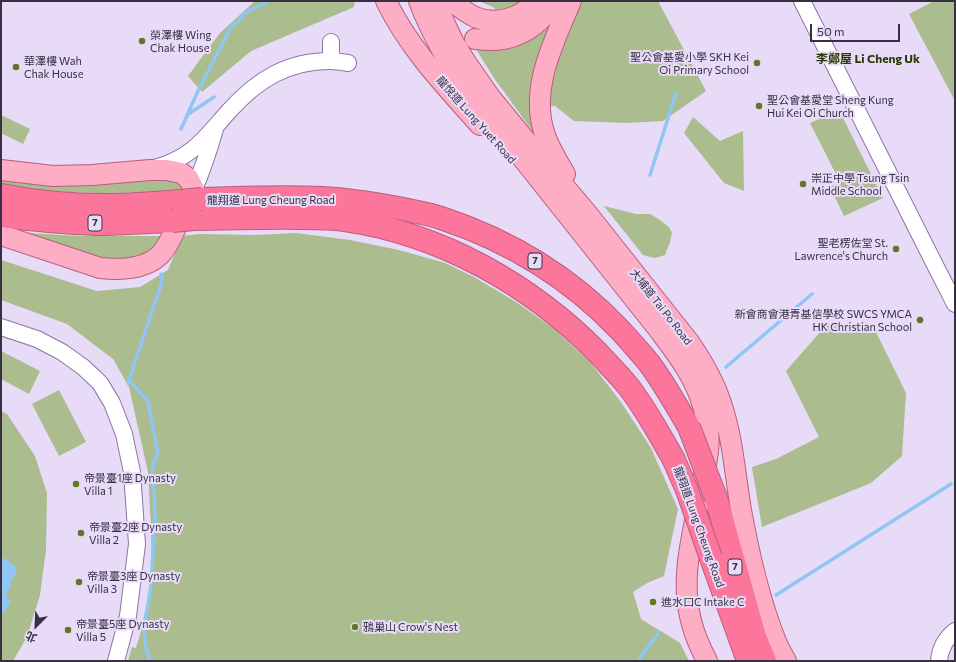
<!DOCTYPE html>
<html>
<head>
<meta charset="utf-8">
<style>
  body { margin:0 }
  #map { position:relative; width:956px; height:662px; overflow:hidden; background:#e7dbf8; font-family:Commissioner,"Noto Sans TC",sans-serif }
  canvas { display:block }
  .frame { position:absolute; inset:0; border:2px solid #383042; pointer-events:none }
  .north { position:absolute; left:16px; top:606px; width:40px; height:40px; -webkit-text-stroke:3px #e7dbf8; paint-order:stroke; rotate:204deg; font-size:11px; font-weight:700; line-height:16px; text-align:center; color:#383042 }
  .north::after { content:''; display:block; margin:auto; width:14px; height:18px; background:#383042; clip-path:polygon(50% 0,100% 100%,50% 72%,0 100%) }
  .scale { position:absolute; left:810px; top:24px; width:90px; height:18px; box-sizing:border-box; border:2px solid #383042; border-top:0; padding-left:5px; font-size:12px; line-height:14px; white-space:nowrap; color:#383042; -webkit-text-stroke:3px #e7dbf8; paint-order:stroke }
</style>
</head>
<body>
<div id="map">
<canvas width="956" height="662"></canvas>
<div class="frame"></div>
<div class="north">北</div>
<div class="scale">50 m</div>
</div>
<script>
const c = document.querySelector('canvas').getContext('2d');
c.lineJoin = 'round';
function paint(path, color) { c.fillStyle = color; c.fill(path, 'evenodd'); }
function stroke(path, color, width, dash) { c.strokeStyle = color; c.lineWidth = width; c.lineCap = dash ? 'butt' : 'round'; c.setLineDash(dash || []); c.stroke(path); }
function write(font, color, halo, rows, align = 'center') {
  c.font = font + ' Commissioner,"Noto Sans TC",sans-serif'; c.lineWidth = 4; c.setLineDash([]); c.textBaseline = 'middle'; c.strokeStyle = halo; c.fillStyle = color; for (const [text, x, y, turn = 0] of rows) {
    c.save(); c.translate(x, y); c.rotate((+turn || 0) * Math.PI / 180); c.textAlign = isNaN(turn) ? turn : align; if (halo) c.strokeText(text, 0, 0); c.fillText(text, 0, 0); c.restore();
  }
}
const green = new Path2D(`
  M255,1H355L354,7L251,51L202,92L188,76L220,33Z
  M479,1H537L490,31L495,8Z
  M580,1H658L706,91L663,121L627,123L574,121L555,106L529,107L536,136L494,78L474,46L523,42L545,30L578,8Z
  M934,1H955V101L909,14Z
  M839,110L883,198L844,216L830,187L840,182L810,123Z
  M1,115L30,129L23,144L1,133Z
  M693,117L720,141L743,131L744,191L724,183L684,133Z
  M1,175L176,179L188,190C144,192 100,195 56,191C37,189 19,187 1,184Z
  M604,206L636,214H650L660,220L669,227L672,233L670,242L665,255L655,258L643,255Z
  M8,232L81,236H168L154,253L122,265Z
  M296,233L350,240L399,250L445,263L474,277L516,302L553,328L590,362L621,402L651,448L678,509L664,576L647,583L633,592L641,619L680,643L689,661H128L132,647L136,648L142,628L152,581L151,527L148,472L129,387L113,359L67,324L1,300V260L97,291L140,287L168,270L182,236L199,234L255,235Z
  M828,323L873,326L906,393L902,456L871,483L762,527L752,467L776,459L819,437L786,371Z
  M1,351L40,371L29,394L1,379Z
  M59,390L86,442L59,456L32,404Z
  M1,411L7,414L35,456L47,493L46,550L40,595L27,637L13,661H1Z`);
const water = new Path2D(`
  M1,557C7,560 16,564 17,572C14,578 9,580 11,588L6,592L7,598L11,600L6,610L1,616Z`);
const stream = new Path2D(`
  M187,115L214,97
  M181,129L198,91L232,25L237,23L245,13L269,1
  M650,175L676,93
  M726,367L812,294
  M129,380L148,401L158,453L154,462L152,473L154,488L155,520L151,585L148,605L144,624L145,643L150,661
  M128,383L162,282L161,274
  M776,595L951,484
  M638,661L658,633`);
const minor = new Path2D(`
  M802,1L935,265L955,304
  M331,61V42
  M155,168C192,158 205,138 229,111C257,80 287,61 330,61C336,61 342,62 348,63
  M194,189C203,169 209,150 215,129
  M1,327L37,339L62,352L83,367L100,383L112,403L124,434L132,472L137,544L128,616L116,661
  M939,661C940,648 945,639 955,631`);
const major = new Path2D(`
  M386,1C409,48 445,86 480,125
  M419,1C431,33 448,63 469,91L659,330C677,354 695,377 703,406C707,419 710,436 708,451C707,461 705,471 703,481C695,527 678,577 692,624C695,637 701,649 707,661
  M436,1L445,24L454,43L465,61L490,97L531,147L586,212L689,342C702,361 714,381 721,403C733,438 735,475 741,510C749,554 759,598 775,639C778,647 782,654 786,661
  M452,1C459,7 466,13 475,17C496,26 522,18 535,1
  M475,39C485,40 494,41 504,39C526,35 544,20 555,1
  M1,170L53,176L92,175L150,170H167L181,173L188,178L194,189C189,200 183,212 178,223C173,234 168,247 160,255C144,270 120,270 100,268L1,235
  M565,174C558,162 551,151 546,138C528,91 553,44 571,1`);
const highway = new Path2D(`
  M1,195C36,202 71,205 107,205C132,205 156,203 180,201
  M202,199C242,198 282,196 322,198C350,199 376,204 403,209C416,212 429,214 441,218C511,241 571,278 621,331C630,341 640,352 649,363C664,383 676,405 689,427
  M1,216C36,220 71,224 106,224C128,223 150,222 172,221
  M194,219C230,219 267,217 303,218C317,218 331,218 345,220C441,234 530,284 598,353C608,364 619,375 628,386C646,409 659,434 673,458
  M716,498L755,637L765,661
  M711,558L748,661`);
const highwayBridge = new Path2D(`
  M180,201L202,199
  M172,221L194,219
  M689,427L716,498
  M673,458L687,490L711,558`);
const markers = [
  [142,41,4,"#5f7728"],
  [757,63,4,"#5f7728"],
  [16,67,4,"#5f7728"],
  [759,106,4,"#5f7728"],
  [803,184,4,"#5f7728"],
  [896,249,4,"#5f7728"],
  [920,320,4,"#5f7728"],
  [76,484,4,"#5f7728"],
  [81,533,4,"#5f7728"],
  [79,582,4,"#5f7728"],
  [653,602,4,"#5f7728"],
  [355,627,4,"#5f7728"],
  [68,630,4,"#5f7728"]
];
const shields = [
  [95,223,14],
  [535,261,14],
  [735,567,14]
];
const shieldNames = [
  ["7",95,223],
  ["7",535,261],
  ["7",735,567]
];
const poiNames = [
  ["榮澤樓 Wing",150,35],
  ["Chak House",150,48],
  ["聖公會基愛小學 SKH Kei",749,57,"right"],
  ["Oi Primary School",749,70,"right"],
  ["華澤樓 Wah",24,61],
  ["Chak House",24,74],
  ["聖公會基愛堂 Sheng Kung",767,100],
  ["Hui Kei Oi Church",767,113],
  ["崇正中學 Tsung Tsin",811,178],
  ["Middle School",811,191],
  ["聖老楞佐堂 St.",888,243,"right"],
  ["Lawrence's Church",888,256,"right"],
  ["新會商會港青基信學校 SWCS YMCA",912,314,"right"],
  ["HK Christian School",912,327,"right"],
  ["帝景臺1座 Dynasty",84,478],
  ["Villa 1",84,491],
  ["帝景臺2座 Dynasty",89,527],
  ["Villa 2",89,540],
  ["帝景臺3座 Dynasty",87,576],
  ["Villa 3",87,589],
  ["進水口C Intake C",661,602],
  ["帝景臺5座 Dynasty",76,624],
  ["Villa 5",76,637],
  ["鴉巢山 Crow's Nest",363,627]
];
const streetNames = [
  ["龍悅道 Lung Yuet Road",476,120,48],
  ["龍翔道 Lung Cheung Road",271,200],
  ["大埔道 Tai Po Road",661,307,52],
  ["龍翔道 Lung Cheung Road",699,527,70]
];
const neighbourhoodNames = [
  ["李鄭屋 Li Cheng Uk",868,59]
];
paint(green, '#abbc8f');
paint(water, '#90c6f3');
stroke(stream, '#90c6f3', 3.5);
stroke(minor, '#8976a2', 18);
stroke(major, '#b75e7c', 22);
stroke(highway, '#b75e7c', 24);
stroke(minor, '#fff', 16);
stroke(major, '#fdadc4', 20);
stroke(highway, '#fc769c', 22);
stroke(highwayBridge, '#b75e7c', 24, []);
stroke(highwayBridge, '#fc769c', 22);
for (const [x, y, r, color] of markers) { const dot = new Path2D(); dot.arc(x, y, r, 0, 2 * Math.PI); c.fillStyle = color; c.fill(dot); stroke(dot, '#e7dbf8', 1.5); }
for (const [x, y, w] of shields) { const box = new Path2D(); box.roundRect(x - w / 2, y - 8, w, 16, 3); c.fillStyle = '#e7dbf8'; c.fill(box); stroke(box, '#383042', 1); }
write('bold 10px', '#383042', null, shieldNames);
write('11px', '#383042', '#e7dbf8', poiNames, 'left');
write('11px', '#383042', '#e7dbf8', streetNames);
write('bold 12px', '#293800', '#e7dbf8', neighbourhoodNames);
</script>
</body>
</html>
